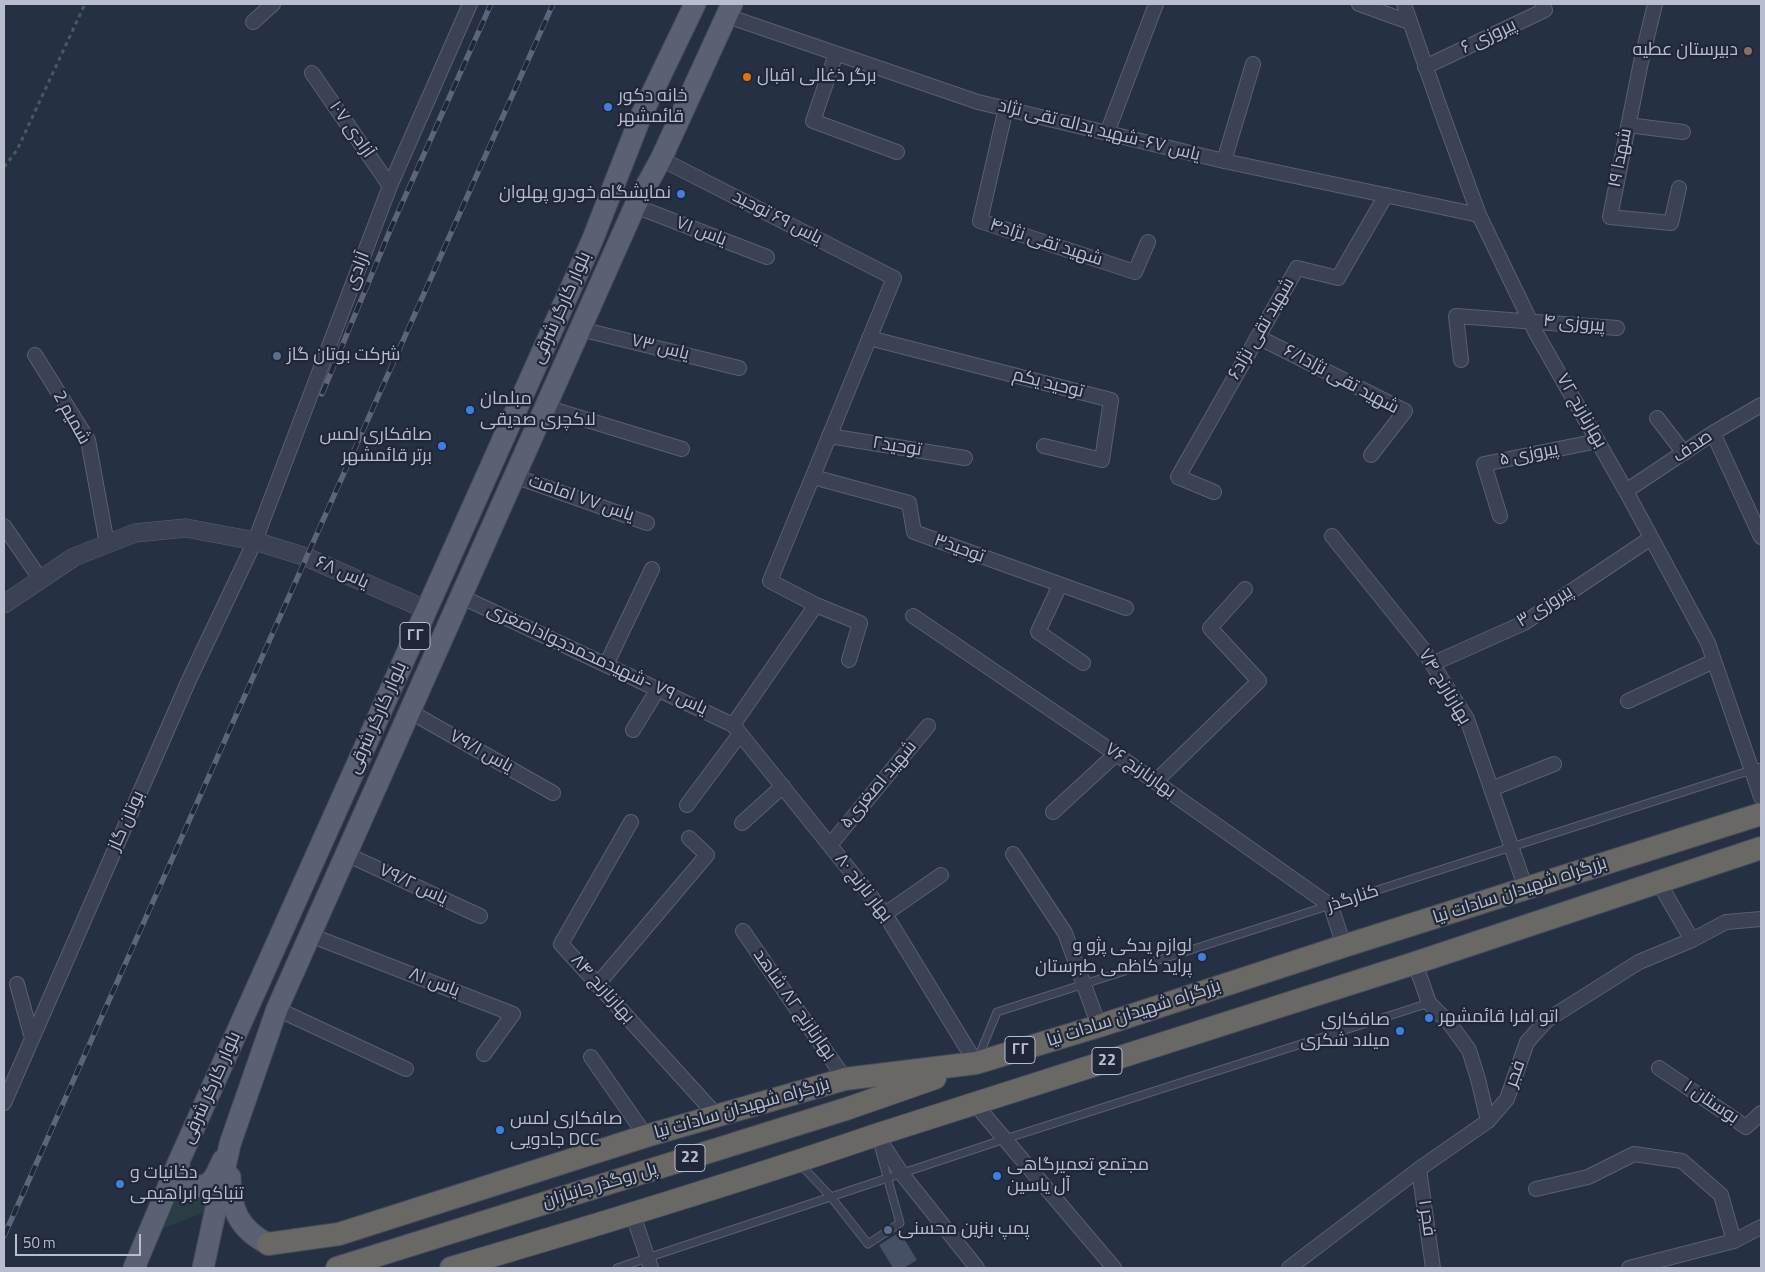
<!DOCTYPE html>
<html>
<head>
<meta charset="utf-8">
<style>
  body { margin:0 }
  #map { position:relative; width:1765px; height:1272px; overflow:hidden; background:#263043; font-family:"Titillium Web",sans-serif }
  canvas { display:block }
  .frame { position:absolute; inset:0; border:5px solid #b8becd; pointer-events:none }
  .scale { position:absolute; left:15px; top:1234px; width:126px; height:22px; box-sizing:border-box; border:2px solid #b8becd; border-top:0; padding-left:6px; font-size:15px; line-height:18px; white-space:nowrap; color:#b8becd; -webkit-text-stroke:4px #1f2738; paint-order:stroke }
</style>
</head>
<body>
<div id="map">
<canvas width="1765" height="1272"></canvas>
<div class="frame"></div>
<div class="scale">50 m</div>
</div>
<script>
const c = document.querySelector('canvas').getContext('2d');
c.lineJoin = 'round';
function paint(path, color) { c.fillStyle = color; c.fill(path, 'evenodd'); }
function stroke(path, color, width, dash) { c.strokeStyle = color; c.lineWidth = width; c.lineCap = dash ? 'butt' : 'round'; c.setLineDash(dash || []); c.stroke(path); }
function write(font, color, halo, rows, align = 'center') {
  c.font = font + ' "Titillium Web",Cairo,sans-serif'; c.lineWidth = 4.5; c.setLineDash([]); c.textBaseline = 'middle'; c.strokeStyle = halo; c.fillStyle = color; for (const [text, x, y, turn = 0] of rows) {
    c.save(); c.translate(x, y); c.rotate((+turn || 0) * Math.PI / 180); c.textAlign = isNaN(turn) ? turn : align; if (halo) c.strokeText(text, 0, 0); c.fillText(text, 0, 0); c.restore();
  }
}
const green = new Path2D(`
  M181,1187H212L211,1209L193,1217L163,1228Z`);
const building = new Path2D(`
  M900,1232L917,1260L904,1268H893L879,1245Z`);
const path = new Path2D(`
  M4,167L17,150L85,4`);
const service = new Path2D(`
  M978,1058L997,1012L1761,767
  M800,1164L831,1197L868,1244L900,1223L879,1148
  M617,1268L1005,1139L1429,1003`);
const minor = new Path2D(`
  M1359,4L1409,22
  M1404,4L1440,108L1479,215L1536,333L1626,491L1708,643L1761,797
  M1655,4L1641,62L1610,217L1671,223L1679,188
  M727,16L978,102L1224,161L1479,215
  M253,22L273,4
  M836,54L813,121L897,152
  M1425,67L1545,10L1542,4
  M312,73L390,186
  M1006,108L980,221L1135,272L1148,242
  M1628,125L1683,132
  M1107,133L1156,4
  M661,159L894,278L770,581L816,605L733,725
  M1224,161L1253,64
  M635,206L767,257
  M580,329L739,368
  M1258,337L1405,411L1371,455
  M869,338L1111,400L1102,460L1044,446
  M35,355L88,440L107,544
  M1461,360L1456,316L1617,328
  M545,407L682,449
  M1657,418L1684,453
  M1713,433L1761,537
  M829,436L965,458
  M514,476L647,523
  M813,477L909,503L914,532L1126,608
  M1626,491L1713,433L1761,405
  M1214,492L1178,477L1297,268L1338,278L1386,195
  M1500,516L1484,464L1598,441
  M4,526L41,580
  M1332,536L1422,648L1467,719L1526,889
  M1060,585L1038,632L1083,663
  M460,596L733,725L885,914L976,1063
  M816,605L860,623L849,660
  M913,616L1116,754L1331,906L1344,946
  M1432,664L1524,623L1651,538
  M606,665L652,569
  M1628,701L1714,661
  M409,711L553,793
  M633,730L658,689
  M1155,782L1259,681L1210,628L1245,589
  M1491,789L1554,764
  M687,805L740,734
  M1053,812L1116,754
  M631,822L561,944L718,1117
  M742,823L783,786
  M830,845L928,726
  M346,854L480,916
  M1013,854L1065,933L1099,1026
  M1659,883L1692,940
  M885,914L941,875
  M743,931L845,1079
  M310,935L513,1014L484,1054
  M1415,963L1429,1003L1450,1024L1469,1050L1478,1079L1488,1121
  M17,984L32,1038
  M597,985L707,855L689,838
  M277,1009L406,1069
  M591,1057L646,1136
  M1659,1068L1746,1127L1761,1113
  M4,1103L189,680L255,541L390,186L470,4
  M975,1104L1114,1268
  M876,1135L902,1174L977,1268
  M1419,1169L1433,1268
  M1536,1189L1588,1177L1634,1154L1682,1161L1721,1195L1734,1241
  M633,1215L651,1268
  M1289,1268L1419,1169L1488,1121L1507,1099L1527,1042L1547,1020L1639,962L1692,940L1726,922L1761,919
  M1629,1268L1734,1241L1761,1227`);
const tertiary = new Path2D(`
  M4,604L74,557L135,533L186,528L255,541L306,557L427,610`);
const primary = new Path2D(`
  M179,1161C179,1165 179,1170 180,1174C183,1189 204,1190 213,1179C217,1174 220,1166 223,1160
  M230,1177C230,1209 239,1229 268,1244
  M134,1268L179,1161L592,241L641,116L695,4
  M203,1268L230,1144L277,1009L635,206L661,159L732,4`);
const trunk = new Path2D(`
  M268,1244L339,1234L646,1136L845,1079L976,1063L1099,1026L1344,946L1761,814
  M337,1268L846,1109L935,1078
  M451,1268C594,1226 736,1183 876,1135L1415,963L1761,848`);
const rail = new Path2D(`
  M322,394L391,228L491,4
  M4,1236L553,4`);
const markers = [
  [1748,51,5,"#8d6e63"],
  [747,77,5,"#e8710a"],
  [608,107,5,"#3f7fe0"],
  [681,194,5,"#3f7fe0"],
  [277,356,5,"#5c6f8a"],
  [470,410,5,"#3f7fe0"],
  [442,446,5,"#3f7fe0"],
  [1202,957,5,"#3f7fe0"],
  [1429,1018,5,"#3f7fe0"],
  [1400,1031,5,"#3f7fe0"],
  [500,1130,5,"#3f7fe0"],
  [997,1176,5,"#3f7fe0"],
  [120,1184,5,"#3f7fe0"],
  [888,1230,5,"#5c6f8a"]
];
const shields = [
  [415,636,30],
  [1020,1050,30],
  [1107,1061,30],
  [690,1158,30]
];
const shieldNames = [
  ["۲۲",415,636],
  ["۲۲",1020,1050],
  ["22",1107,1061],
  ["22",690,1158]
];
const streetNames = [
  ["پیروزی ۶",1489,37,-25],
  ["آزادی ۱۰۷",351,130,55],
  ["یاس ۶۷-شهید یداله تقی نژاد",1099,131,14],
  ["شهدا ۱۹",1621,158,-79],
  ["یاس ۶۹ توحید",777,218,27],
  ["یاس ۷۱",701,232,21],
  ["شهید تقی نژاد۴",1046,243,18],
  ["آزادی",358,271,-69],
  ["بلوار کارگر شرقی",562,308,-66],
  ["پیروزی ۴",1574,324,5],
  ["شهید تقی نژاد۶",1262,329,-60],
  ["یاس ۷۳",660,348,14],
  ["شهید تقی نژاد۶/۱",1341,380,28],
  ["توحید یکم",1048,384,14],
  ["بهارنارنج ۷۲",1581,411,60],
  ["شمیم 2",71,418,61],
  ["توحید۲",897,447,9],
  ["صدف",1693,447,-34],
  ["پیروزی ۵",1529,455,-11],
  ["یاس ۷۷ امامت",581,499,19],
  ["توحید۳",959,549,20],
  ["یاس ۶۸",342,573,24],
  ["پیروزی ۳",1545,607,-32],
  ["یاس ۷۹ -شهیدمحمدجواداصغری",597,660,25],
  ["بهارنارنج ۷۴",1444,687,59],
  ["بلوار کارگر شرقی",378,718,-66],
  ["یاس ۷۹/۱",481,752,29],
  ["بهارنارنج ۷۶",1140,771,35],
  ["شهید اصغری۵",879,785,-50],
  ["بوتان گاز",127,821,-66],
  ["یاس ۷۹/۲",413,885,25],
  ["بهار نارنج ۸۰",863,888,52],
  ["بزرگراه شهیدان سادات نیا",1520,891,-18],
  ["کنارگذر",1353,899,-18],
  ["یاس ۸۱",434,983,21],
  ["بهارنارنج ۸۴",602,989,48],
  ["بهارنارنج ۸۲ شاهد",794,1005,55],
  ["بزرگراه شهیدان سادات نیا",1134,1014,-18],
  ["فجر",1516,1074,-70],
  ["بلوار کارگر شرقی",212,1088,-66],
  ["بوستان ۱",1711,1103,34],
  ["بزرگراه شهیدان سادات نیا",742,1109,-16],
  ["پل روگذر جانبازان",600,1186,-17],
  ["فجر ۱",1426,1218,82]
];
const poiNames = [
  ["دبیرستان عطیه",1738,51,"right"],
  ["برگر ذغالی اقبال",757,77],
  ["خانه دکور",618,97],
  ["قائمشهر",618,118],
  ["نمایشگاه خودرو پهلوان",671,194,"right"],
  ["شرکت بوتان گاز",287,356],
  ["مبلمان",480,400],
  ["لاکچری صدیقی",480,421],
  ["صافکاری لمس",432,436,"right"],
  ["برتر قائمشهر",432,457,"right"],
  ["لوازم یدکی پژو و",1192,947,"right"],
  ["پراید کاظمی طبرستان",1192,968,"right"],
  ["اتو افرا قائمشهر",1439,1018],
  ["صافکاری",1390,1021,"right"],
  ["میلاد شکری",1390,1042,"right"],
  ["صافکاری لمس",510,1120],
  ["جادویی DCC",510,1141],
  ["مجتمع تعمیرگاهی",1007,1166],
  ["آل یاسین",1007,1187],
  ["دخانیات و",130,1174],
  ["تنباکو ابراهیمی",130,1195],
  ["پمپ بنزین محسنی",898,1230]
];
paint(green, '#283e44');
paint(building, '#454f66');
stroke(service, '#596070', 9);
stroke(minor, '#596070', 16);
stroke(tertiary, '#596070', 19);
stroke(primary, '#444b5c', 23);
stroke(trunk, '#454d5d', 24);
stroke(path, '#465b61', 3, [4, 4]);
stroke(service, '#3a4253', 7);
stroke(minor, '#3a4253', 14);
stroke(tertiary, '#3a4253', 18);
stroke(primary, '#596173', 21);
stroke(trunk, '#696865', 22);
stroke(rail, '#5c667a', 5.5);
stroke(rail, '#1f2738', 4, [11]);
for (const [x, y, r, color] of markers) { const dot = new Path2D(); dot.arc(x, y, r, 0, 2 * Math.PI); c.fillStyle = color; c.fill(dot); stroke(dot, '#1f2738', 2); }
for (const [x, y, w] of shields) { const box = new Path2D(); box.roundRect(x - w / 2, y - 13.5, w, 27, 4); c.fillStyle = '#1f2738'; c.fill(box); stroke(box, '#b8becd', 1); }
write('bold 16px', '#b8becd', null, shieldNames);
write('18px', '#b8becd', '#1f2738', streetNames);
write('18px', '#b8becd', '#1f2738', poiNames, 'left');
</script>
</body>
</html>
